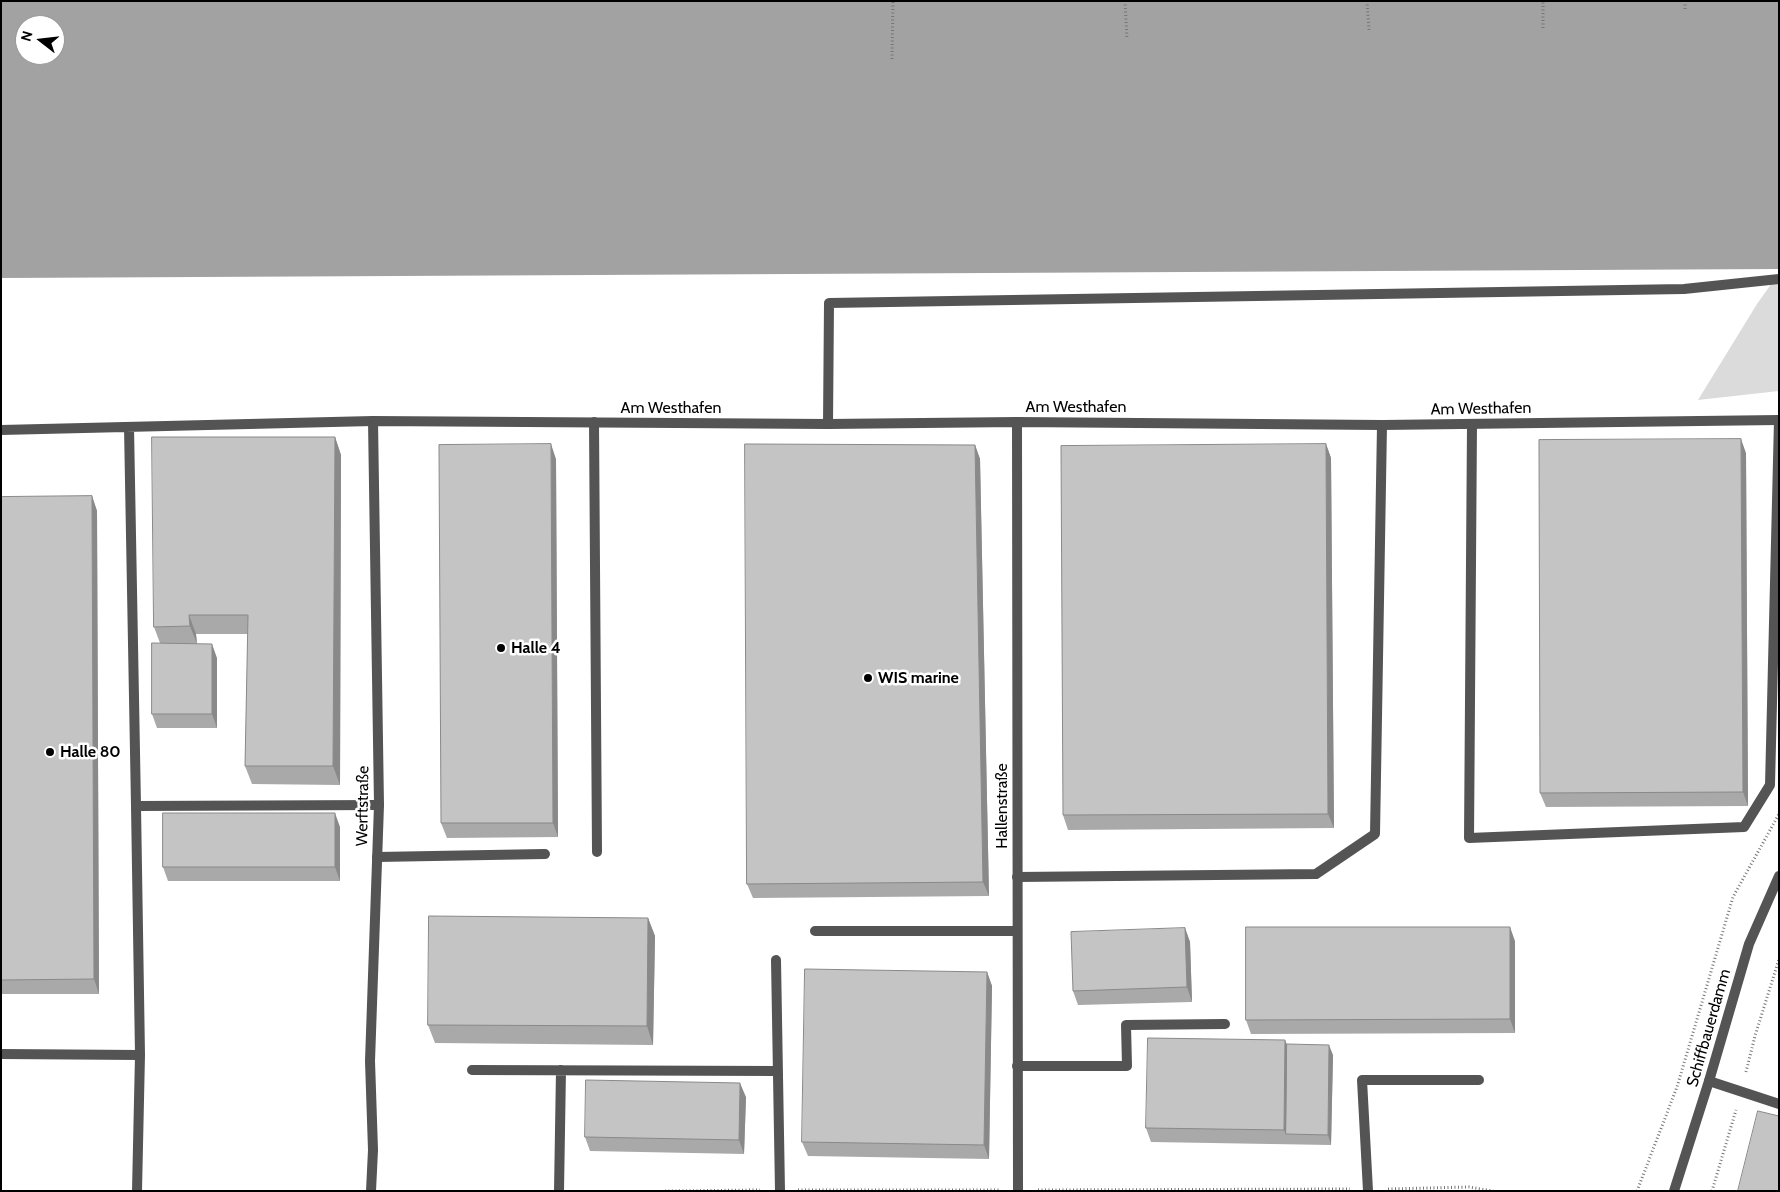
<!DOCTYPE html>
<html>
<head>
<meta charset="utf-8">
<style>
  body { margin:0 }
  #map { position:relative; width:1780px; height:1192px; overflow:hidden; background:#fff; font-family:Cabin,sans-serif }
  canvas { display:block }
  .frame { position:absolute; inset:0; border:2px solid #000; pointer-events:none }
  .north { position:absolute; left:15px; top:15px; width:50px; height:50px; box-sizing:border-box; background:#fff; border:1px solid #999; border-radius:50%; rotate:286deg; font-size:14px; font-weight:700; line-height:20px; text-align:center; color:#000 }
  .north::after { content:''; display:block; margin:auto; width:18px; height:22px; background:#000; clip-path:polygon(50% 0,100% 100%,50% 72%,0 100%) }
</style>
</head>
<body>
<div id="map">
<canvas width="1780" height="1192"></canvas>
<div class="frame"></div>
<div class="north">N</div>
</div>
<script>
const c = document.querySelector('canvas').getContext('2d');
c.lineJoin = 'round';
function paint(path, color) { c.fillStyle = color; c.fill(path, 'evenodd'); }
function stroke(path, color, width, dash) { c.strokeStyle = color; c.lineWidth = width; c.lineCap = dash ? 'butt' : 'round'; c.setLineDash(dash || []); c.stroke(path); }
function write(font, color, halo, rows, align = 'center') {
  c.font = font + ' Cabin,sans-serif'; c.lineWidth = 5; c.setLineDash([]); c.textBaseline = 'middle'; c.strokeStyle = halo; c.fillStyle = color; for (const [text, x, y, turn = 0] of rows) {
    c.save(); c.translate(x, y); c.rotate((+turn || 0) * Math.PI / 180); c.textAlign = isNaN(turn) ? turn : align; if (halo) c.strokeText(text, 0, 0); c.fillText(text, 0, 0); c.restore();
  }
}
const green = new Path2D(`
  M1779,273V391L1698,400L1757,304Z`);
const water = new Path2D(`
  M1,1H1779V269L1,278ZM25,25H55V55H25Z`);
const path = new Path2D(`
  M1125,1L1127,39
  M1367,1L1369,30
  M1685,9V1
  M1543,28V1
  M892,59L893,1
  M1746,1072L1755,1036L1779,959
  M1388,1189L1469,1187L1493,1191
  M798,1190H1000
  M1038,1190L1350,1189
  M665,1191L760,1190
  M1637,1191L1677,1087L1733,897L1779,814
  M1712,1191L1736,1110`);
const lane = new Path2D(`
  M594,422L597,852
  M828,424L829,303L1684,289L1779,279
  M1472,424L1469,838L1744,827L1770,785L1779,420
  M129,427L136,806L379,805
  M1,430L373,421
  M377,857L545,854
  M1017,877L1316,874L1375,834L1382,425
  M815,931H1017
  M776,960L780,1191
  M1,1054L140,1055L136,806
  M1017,1066H1127L1126,1025L1225,1024
  M472,1070L778,1071
  M1709,1081L1779,1104
  M137,1191L140,1055
  M559,1191L561,1070
  M1368,1191L1362,1080H1479`);
const street = new Path2D(`
  M1017,422L1018,1191
  M371,1191L373,1150L370,1061L379,805L373,421L828,424L1017,422L1382,425L1779,420
  M1674,1191L1709,1081L1749,944L1779,876`);
const wall = new Path2D(`
  M335,437L341,455L340,785L252,784L245,766L248,634H196L197,644L217,658V728H157L152,714L160,643L154,627Z
  M1326,444L1331,458L1334,828L1068,830L1063,815Z
  M975,445L980,459L989,896L753,898L747,884Z
  M1746,453L1748,806L1546,807L1540,793Z
  M556,459L558,837L447,838L441,823Z
  M92,496L97,511L99,994H1V497Z
  M340,827V881H168L163,867Z
  M648,918L655,936L653,1045L435,1043L428,1025Z
  M1185,928L1190,942L1192,1002L1078,1005L1073,991Z
  M1515,941V1033L1251,1034L1246,1020Z
  M987,972L992,986L989,1159L808,1156L802,1142Z
  M1287,1044L1333,1055L1331,1145L1151,1142L1146,1128Z
  M746,1097L744,1154L590,1151L585,1137Z`);
const shadedWall = new Path2D(`
  M335,437L341,455L340,785L333,766Z
  M1741,439L1746,453L1748,806L1743,792Z
  M551,444L556,459L558,837L553,823Z
  M1326,444L1331,458L1334,828L1328,814Z
  M975,445L980,459L989,896L983,882Z
  M92,496L97,511L99,994L94,979Z
  M189,615L196,634L197,644L190,626Z
  M212,644L217,658V728L212,714Z
  M335,813L340,827V881L335,867Z
  M648,918L655,936L653,1045L647,1026Z
  M1510,927L1515,941V1033L1510,1019Z
  M1185,928L1190,942L1192,1002L1187,987Z
  M987,972L992,986L989,1159L984,1145Z
  M1285,1040L1291,1054L1286,1134L1284,1130Z
  M1329,1045L1333,1055L1331,1145L1328,1135Z
  M740,1083L746,1097L744,1154L739,1140Z`);
const building = new Path2D(`
  M152,437H335L333,766H245L248,615H189L190,626L154,627Z
  M1741,439L1743,792L1540,793L1539,440Z
  M551,444L553,823H441L439,445Z
  M745,444L975,445L983,882L747,884Z
  M1326,444L1328,814L1063,815L1061,446Z
  M92,496L94,979L1,980V497Z
  M152,643L212,644V714H152Z
  M163,813H335V867H163Z
  M429,916L648,918L647,1026L428,1025Z
  M1246,927H1510V1019L1246,1020Z
  M1185,928L1187,987L1073,991L1071,932Z
  M805,969L987,972L984,1145L802,1142Z
  M1148,1038L1285,1040L1284,1130L1146,1128Z
  M1287,1044L1329,1045L1328,1135L1286,1134Z
  M586,1080L740,1083L739,1140L585,1137Z
  M1758,1111L1779,1116V1191H1738Z`);
const markers = [
  [501,648,5,"#000"],
  [868,678,5,"#000"],
  [50,752,5,"#000"]
];
const streetNames = [
  ["Am Westhafen",1076,407],
  ["Am Westhafen",671,408],
  ["Am Westhafen",1481,409,-1],
  ["Werftstraße",363,806,-89],
  ["Hallenstraße",1002,806,-90],
  ["Schiffbauerdamm",1709,1028,-74]
];
const poiNames = [
  ["Halle 4",511,648],
  ["WIS marine",878,678],
  ["Halle 80",60,752]
];
paint(green, '#dbdbdb');
paint(water, '#a2a2a2');
stroke(path, '#767676', 3, [1, 2.5]);
stroke(lane, '#545454', 10);
stroke(street, '#545454', 10);
paint(wall, '#a9a9a9');
paint(shadedWall, '#898989');
paint(building, '#c4c4c4');
stroke(building, '#898989', 1);
for (const [x, y, r, color] of markers) { const dot = new Path2D(); dot.arc(x, y, r, 0, 2 * Math.PI); c.fillStyle = color; c.fill(dot); stroke(dot, '#fff', 2); }
write('16px', '#000', '#fff', streetNames);
write('bold 16px', '#000', '#fff', poiNames, 'left');
</script>
</body>
</html>
